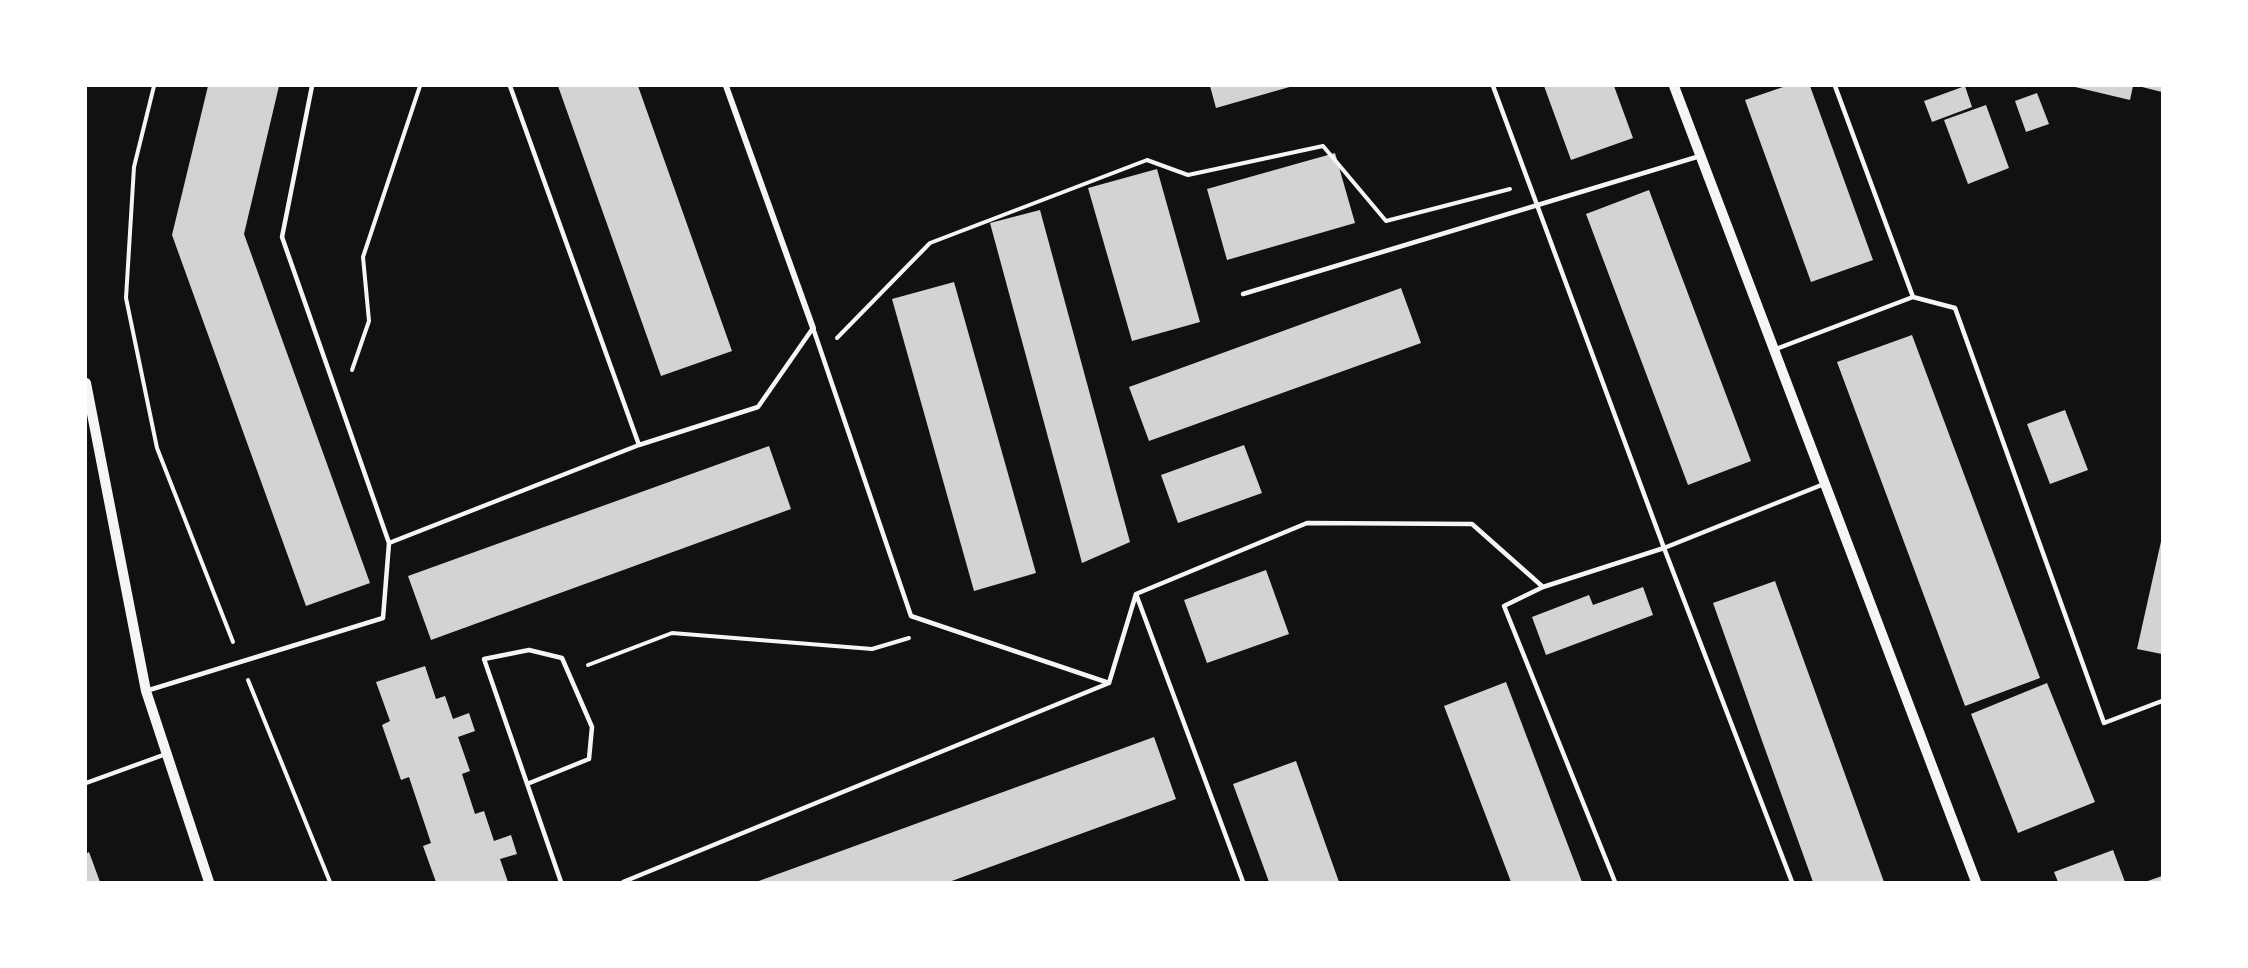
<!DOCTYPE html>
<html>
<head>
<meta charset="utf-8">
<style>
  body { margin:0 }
  #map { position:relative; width:2248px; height:968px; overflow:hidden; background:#111; font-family:"Golos Text",sans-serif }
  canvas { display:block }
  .frame { position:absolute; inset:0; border:87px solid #fff; pointer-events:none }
</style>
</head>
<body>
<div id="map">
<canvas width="2248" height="968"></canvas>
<div class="frame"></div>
</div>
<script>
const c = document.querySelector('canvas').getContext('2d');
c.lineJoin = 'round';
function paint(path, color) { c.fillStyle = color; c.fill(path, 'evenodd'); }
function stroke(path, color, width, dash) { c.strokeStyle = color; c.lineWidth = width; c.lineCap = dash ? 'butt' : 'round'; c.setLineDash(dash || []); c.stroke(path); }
const building = new Path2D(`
  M208,86H279L244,234L370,583L306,606L172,235Z
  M558,86H638L732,351L661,376Z
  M1210,86H1293L1216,108Z
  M1544,86H1614L1633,138L1571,160Z
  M1786,86H1810L1873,260L1811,282L1745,100Z
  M1965,86L1972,107L1932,122L1924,101Z
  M2071,86H2133L2130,100Z
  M2138,86H2162V92Z
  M2037,93L2049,124L2026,132L2015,101Z
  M1986,105L2009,168L1968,184L1944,120Z
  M1335,153L1355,223L1227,260L1207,189Z
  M1157,169L1200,322L1132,341L1088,188Z
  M1649,190L1751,461L1688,485L1586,214Z
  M1040,210L1130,542L1082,563L990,223Z
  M954,282L1036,573L974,591L892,299Z
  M1401,288L1421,343L1149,441L1129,387Z
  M1912,335L2040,678L1965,706L1837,362Z
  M2065,410L2088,470L2050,484L2027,424Z
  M1244,445L1262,493L1178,523L1161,475Z
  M769,446L791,509L431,640L408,576Z
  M2162,537V654L2137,649Z
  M1266,570L1289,634L1207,663L1184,600Z
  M1775,581L1884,882H1813L1765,749L1713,603Z
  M1643,587L1653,615L1546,655L1532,617L1589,595L1593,605Z
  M425,666L436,699L445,696L453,719L469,713L475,731L458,737L470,771L462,774L475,814L484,811L494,841L511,835L517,854L500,859L508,882H436L423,846L431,843L409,777L401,780L382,725L390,721L376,682Z
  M1506,682L1528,740L1582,882H1511L1444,706Z
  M2047,683L2095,802L2018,833L1971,714Z
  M1154,737L1176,799L949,882H756Z
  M1296,761L1339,882H1269L1233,784Z
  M2113,850L2125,882H2058L2054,872Z
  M89,852L100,882H86V854Z
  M2162,876V882H2145Z`);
const path = new Path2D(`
  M154,86L134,167L126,298L157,448L233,642
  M837,338L930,243L1147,160L1188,175L1323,146L1386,221L1510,189
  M352,370L369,321L363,257L420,86
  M588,665L672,633L872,649L909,638
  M248,680L330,882`);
const service = new Path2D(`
  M312,86L282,237L389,543
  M510,86L639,445
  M1493,86L1664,548L1792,882
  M1835,86L1913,297L1955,308L2104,723L2162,701
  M1243,294L1700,156
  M813,328L911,616L1109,683L1136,594L1307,523L1472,524L1543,587L1664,548L1824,484
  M1776,349L1913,297
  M1543,587L1504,606L1615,882
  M1136,594L1243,882
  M146,691L383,618L389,543L639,445L758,407L813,328
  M86,783L166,754
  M527,784L589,759L592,727L562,658L529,650L484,659L561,882
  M623,882L1109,683`);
const minor = new Path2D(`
  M726,86L813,328`);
const tertiary = new Path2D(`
  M1674,86L1976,882
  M86,383L146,691L209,882`);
paint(building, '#d3d3d3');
stroke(path, '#f5f5f5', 4);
stroke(service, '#f5f5f5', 4.5);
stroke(minor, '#f5f5f5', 6);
stroke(tertiary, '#f5f5f5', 10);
</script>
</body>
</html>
